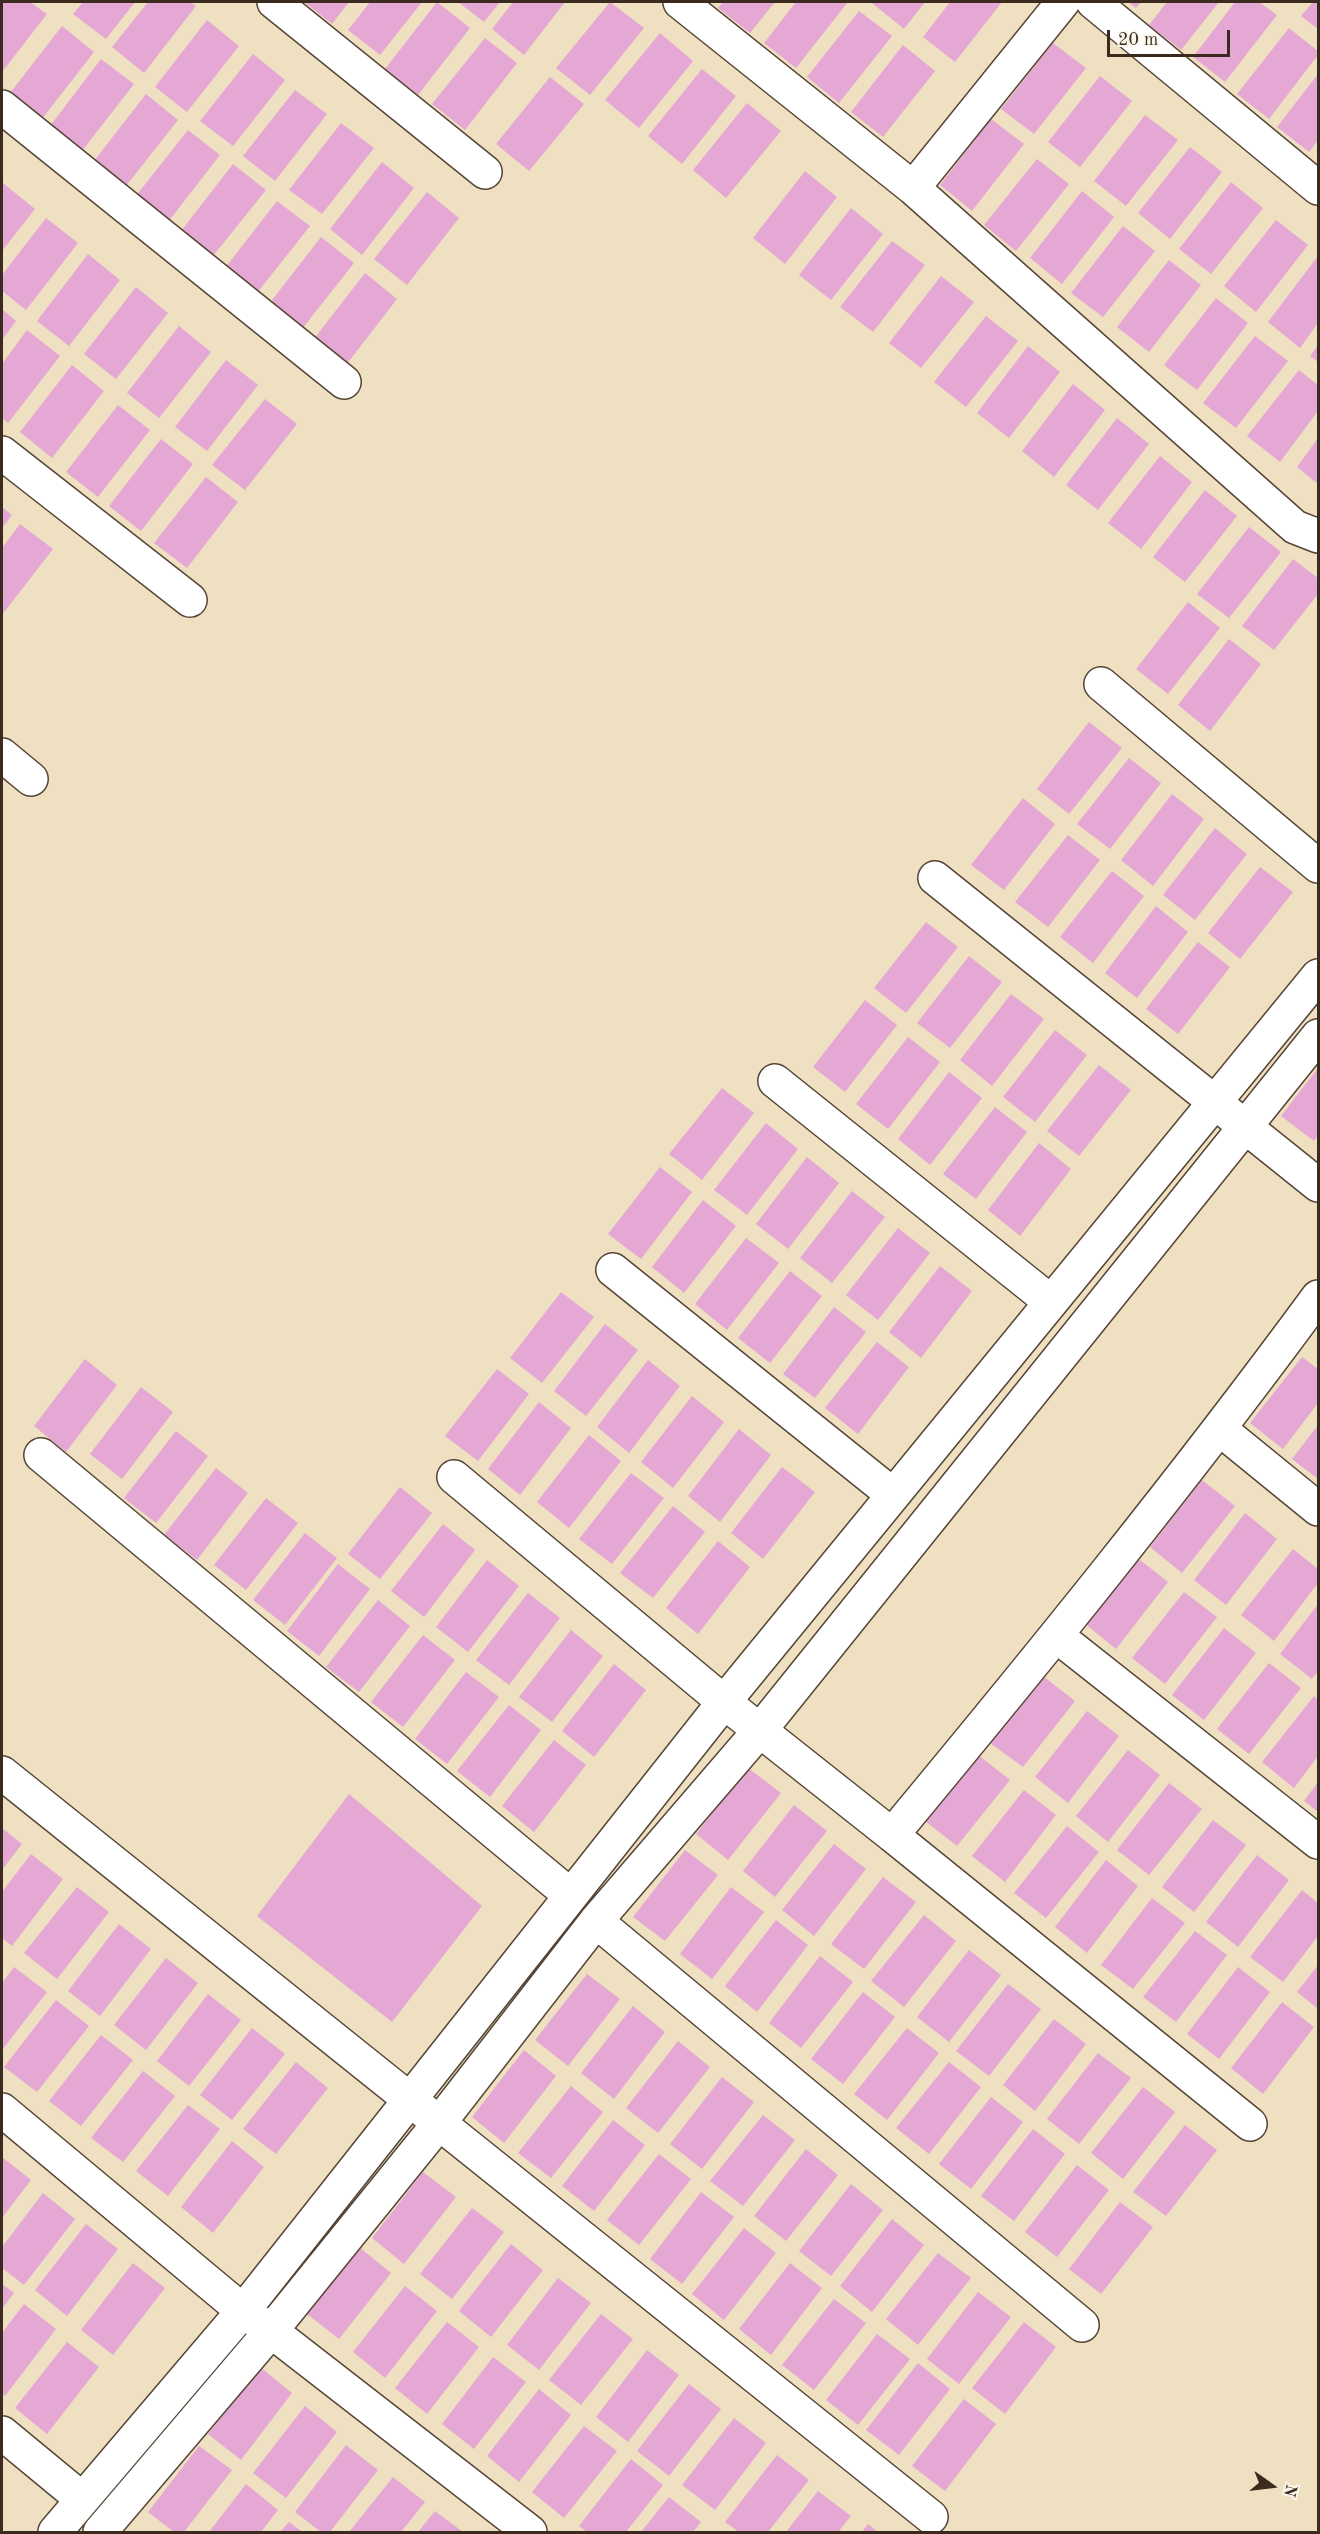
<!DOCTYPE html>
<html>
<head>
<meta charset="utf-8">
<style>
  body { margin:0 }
  #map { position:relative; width:1320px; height:2534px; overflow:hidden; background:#eee0c0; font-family:"Old Standard TT",serif }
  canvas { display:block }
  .frame { position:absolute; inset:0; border:3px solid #3b2a1e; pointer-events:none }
  .north { position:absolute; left:1242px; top:2456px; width:60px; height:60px; -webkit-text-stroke:4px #fbf7ec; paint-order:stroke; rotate:104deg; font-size:16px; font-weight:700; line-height:24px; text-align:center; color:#3b2a1e }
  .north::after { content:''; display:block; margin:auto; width:21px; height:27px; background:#3b2a1e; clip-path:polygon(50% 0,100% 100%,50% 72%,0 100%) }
  .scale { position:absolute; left:1107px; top:30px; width:123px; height:27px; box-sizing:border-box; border:3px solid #3b2a1e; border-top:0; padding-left:8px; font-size:18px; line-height:21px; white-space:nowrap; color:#3b2a1e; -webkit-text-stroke:4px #fbf7ec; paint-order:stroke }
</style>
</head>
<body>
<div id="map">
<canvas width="1320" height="2534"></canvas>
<div class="frame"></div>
<div class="north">N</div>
<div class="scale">20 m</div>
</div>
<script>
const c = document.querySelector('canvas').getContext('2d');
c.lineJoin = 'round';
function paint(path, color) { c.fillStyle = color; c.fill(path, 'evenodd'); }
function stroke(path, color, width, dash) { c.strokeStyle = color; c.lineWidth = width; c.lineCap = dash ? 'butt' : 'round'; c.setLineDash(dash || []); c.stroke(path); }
const building = new Path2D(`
  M4,2H30L47,14L2,72V5Z
  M83,2H135L106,39L73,14Z
  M148,2H190L196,6L144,73L112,47Z
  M304,2H349L332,24Z
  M370,2H422L380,55L348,30Z
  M437,2L470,28L418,95L385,69Z
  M458,2H500L484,22Z
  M513,2H565L524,55L492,29Z
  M610,2L644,28L590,95L556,68Z
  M723,2H775L750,33L718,8Z
  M796,2H848L796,68L764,43Z
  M873,2H925L904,29L872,3Z
  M950,2H1002L955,62L923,37Z
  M1128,2H1141L1136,8Z
  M1167,2H1219L1181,50L1149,25Z
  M1235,2H1259L1277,15L1225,82L1193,57Z
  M1313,2H1318V29L1301,16Z
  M859,11L892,36L839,103L807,77Z
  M207,20L239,46L187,112L155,87Z
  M62,26L94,52L42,119L10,93Z
  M1289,28L1318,51V55L1269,119L1237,94Z
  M660,33L693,61L639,128L605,100Z
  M485,38L517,63L465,130L432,104Z
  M1053,43L1086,68L1034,134L1001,109Z
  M903,45L935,71L883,137L851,112Z
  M253,54L285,80L233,146L200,121Z
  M101,59L134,84L82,151L50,126Z
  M702,69L736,96L682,164L648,136Z
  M1318,74V140L1309,152L1277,127Z
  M1100,76L1132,101L1080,167L1048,142Z
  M550,77L584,104L529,171L496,144Z
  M295,90L327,114L275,181L243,156Z
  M146,94L178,120L126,186L94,161Z
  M747,103L781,131L726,198L693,170Z
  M1145,115L1178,140L1126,206L1094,181Z
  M991,119L1024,144L972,211L940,185Z
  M341,123L374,148L322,214L289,190Z
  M188,130L220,155L168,222L135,197Z
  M1190,147L1222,172L1170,239L1138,213Z
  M1037,159L1069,184L1016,251L984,225Z
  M382,162L414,188L362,255L330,229Z
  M233,164L266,190L213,256L181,231Z
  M805,171L837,197L785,264L753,238Z
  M1231,182L1263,208L1211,274L1179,249Z
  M3,183L35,209L2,251V184Z
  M1082,191L1114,217L1062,284L1030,258Z
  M427,192L459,218L407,285L374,259Z
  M277,201L310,226L257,293L225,268Z
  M851,208L883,234L831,300L799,275Z
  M46,218L78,243L26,310L2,291V275Z
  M1276,220L1308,245L1256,312L1224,286Z
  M1123,226L1155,251L1103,317L1071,293Z
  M321,237L354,263L302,329L269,304Z
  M892,241L925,265L873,332L840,307Z
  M88,254L120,280L69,346L37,321Z
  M1318,256V323L1300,348L1268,322Z
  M1169,260L1201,285L1149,352L1117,327Z
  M365,273L397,299L346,365L313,340Z
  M941,276L974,302L921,368L889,343Z
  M136,287L168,313L116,379L84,354Z
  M1216,298L1248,323L1197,390L1164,365Z
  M2,309L16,321L2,340Z
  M986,316L1018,341L966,407L934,382Z
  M179,326L211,352L159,418L127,393Z
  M27,330L60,356L8,423L2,418V364Z
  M1255,336L1288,361L1236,428L1203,403Z
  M1318,345V362L1310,356Z
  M1028,346L1060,372L1009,438L977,413Z
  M226,360L258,385L207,451L175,427Z
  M72,365L104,391L52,458L20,432Z
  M1299,370L1318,385V411L1280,462L1247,436Z
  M1073,384L1105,410L1054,477L1022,451Z
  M265,399L297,424L245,490L212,465Z
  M118,405L150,430L98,497L66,472Z
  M1117,418L1149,444L1098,510L1066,485Z
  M1318,438V484L1297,467Z
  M161,439L193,464L141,531L109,506Z
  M1160,456L1192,482L1141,549L1108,523Z
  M206,477L238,502L187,568L154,543Z
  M1205,490L1237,516L1185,582L1153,557Z
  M2,507L12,515L2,528Z
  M20,524L53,549L2,615V548Z
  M1249,527L1281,552L1229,618L1197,594Z
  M1293,559L1318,578V594L1274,650L1242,626Z
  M1188,602L1220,628L1168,694L1136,669Z
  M1229,639L1261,664L1210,731L1178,705Z
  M1089,722L1122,748L1069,814L1037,789Z
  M1129,758L1161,783L1110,849L1077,824Z
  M1172,794L1204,819L1153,886L1121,860Z
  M1023,798L1055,824L1004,890L971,865Z
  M1215,828L1247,854L1195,920L1163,895Z
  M1068,835L1100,860L1048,927L1015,902Z
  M1260,867L1293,892L1240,959L1208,933Z
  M1112,871L1144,896L1093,963L1060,937Z
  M1156,906L1188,932L1137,998L1105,973Z
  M926,922L958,947L906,1013L874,988Z
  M1198,942L1230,967L1178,1034L1146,1009Z
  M969,956L1002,982L950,1048L917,1023Z
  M1011,994L1044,1019L992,1086L960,1060Z
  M865,1000L897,1025L845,1092L813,1067Z
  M1055,1030L1087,1055L1035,1122L1003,1097Z
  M908,1037L940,1062L888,1129L856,1104Z
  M1099,1065L1131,1090L1079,1156L1047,1131Z
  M1318,1068V1135L1314,1141L1281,1116Z
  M949,1072L982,1098L930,1165L898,1139Z
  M722,1088L754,1113L702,1180L669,1154Z
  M995,1107L1027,1132L976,1199L943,1174Z
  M766,1123L798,1149L747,1215L714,1190Z
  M1039,1143L1071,1169L1020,1236L988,1210Z
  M807,1157L839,1183L788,1249L756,1224Z
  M660,1167L692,1192L641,1259L608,1234Z
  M852,1191L885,1217L832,1283L800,1258Z
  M703,1200L736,1226L684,1293L652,1267Z
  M898,1228L930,1253L878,1320L846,1295Z
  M746,1238L779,1263L727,1330L695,1304Z
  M940,1266L972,1291L921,1358L889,1332Z
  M790,1271L822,1296L770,1363L738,1338Z
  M561,1292L594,1317L542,1383L510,1358Z
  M834,1307L866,1332L815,1398L783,1374Z
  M605,1324L638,1350L586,1416L554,1391Z
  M877,1342L909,1367L858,1434L825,1408Z
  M1302,1357L1318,1369V1403L1283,1449L1250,1423Z
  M85,1359L117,1385L66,1452L34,1426Z
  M648,1360L680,1386L629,1453L597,1427Z
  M497,1369L529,1394L478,1461L445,1436Z
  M141,1387L173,1412L122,1479L90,1454Z
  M692,1396L724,1422L673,1488L641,1462Z
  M539,1402L571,1428L520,1495L488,1469Z
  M1318,1425V1479L1292,1459Z
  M739,1429L771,1455L720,1522L688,1496Z
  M176,1431L208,1456L156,1523L124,1498Z
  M589,1435L621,1461L569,1528L537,1502Z
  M782,1467L815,1492L763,1559L731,1533Z
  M216,1468L248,1493L197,1560L164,1535Z
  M631,1473L664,1498L612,1564L579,1539Z
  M1202,1480L1235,1506L1182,1573L1150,1547Z
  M400,1487L432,1513L380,1579L348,1554Z
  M266,1498L298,1523L246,1590L214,1565Z
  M673,1506L705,1532L653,1598L620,1573Z
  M1245,1513L1277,1539L1226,1605L1194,1580Z
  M443,1524L475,1550L424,1617L391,1591Z
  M305,1533L337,1558L285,1625L253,1600Z
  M718,1541L750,1567L698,1634L666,1608Z
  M1293,1549L1318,1569V1583L1274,1641L1241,1615Z
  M1135,1556L1168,1582L1116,1649L1084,1623Z
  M487,1560L519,1586L468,1652L436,1627Z
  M338,1564L370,1589L319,1656L287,1631Z
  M1184,1592L1217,1617L1165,1684L1132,1658Z
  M528,1593L560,1618L509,1685L476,1660Z
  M378,1600L410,1626L359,1692L326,1667Z
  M1318,1604V1671L1312,1679L1280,1654Z
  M1224,1628L1256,1653L1204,1720L1172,1695Z
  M571,1630L603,1656L552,1722L519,1697Z
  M423,1635L455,1660L403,1727L371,1702Z
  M1269,1663L1301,1688L1249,1754L1217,1729Z
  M614,1664L646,1690L594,1757L562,1731Z
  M466,1672L499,1697L447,1764L415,1739Z
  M1043,1676L1075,1701L1023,1767L990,1743Z
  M1314,1696L1318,1700V1756L1294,1788L1262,1762Z
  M509,1705L541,1730L490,1797L457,1771Z
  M1087,1711L1119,1736L1068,1803L1035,1777Z
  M554,1740L586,1765L534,1832L502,1806Z
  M1128,1750L1160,1775L1108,1842L1076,1816Z
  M977,1754L1010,1780L957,1846L925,1821Z
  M748,1768L781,1793L728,1860L696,1834Z
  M1318,1782V1812L1304,1801Z
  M1169,1783L1202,1809L1149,1875L1117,1850Z
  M1024,1790L1056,1815L1005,1882L972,1856Z
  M349,1794L482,1906L392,2022L257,1916Z
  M794,1805L827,1831L775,1897L743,1871Z
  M1213,1820L1246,1845L1194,1912L1162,1887Z
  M1067,1826L1099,1852L1046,1918L1014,1893Z
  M2,1828L22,1844L2,1870Z
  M834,1844L866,1869L814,1936L782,1910Z
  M685,1850L718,1875L665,1941L633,1917Z
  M31,1854L63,1879L12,1946L2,1938V1892Z
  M1257,1855L1289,1880L1238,1947L1206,1922Z
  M1106,1860L1138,1886L1087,1953L1055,1927Z
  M883,1877L916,1902L864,1969L831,1944Z
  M77,1887L109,1912L57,1979L24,1953Z
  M731,1887L764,1912L712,1979L680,1954Z
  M1302,1890L1318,1903V1936L1283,1982L1250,1957Z
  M1152,1898L1185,1923L1133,1989L1101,1965Z
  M924,1915L956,1941L904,2007L871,1981Z
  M776,1920L808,1945L757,2012L725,1986Z
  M119,1924L151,1949L100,2016L68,1991Z
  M1195,1931L1227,1955L1176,2022L1143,1997Z
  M969,1950L1001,1975L949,2042L917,2017Z
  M820,1956L853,1982L801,2048L769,2023Z
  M166,1958L198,1983L146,2050L114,2025Z
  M1318,1965V2009L1297,1992Z
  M14,1967L47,1992L2,2050V1983Z
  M1238,1967L1270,1992L1219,2059L1187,2034Z
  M587,1974L620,1999L568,2066L535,2040Z
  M1008,1984L1041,2009L989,2076L956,2051Z
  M863,1992L895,2017L843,2084L811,2059Z
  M208,1994L241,2020L189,2086L157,2061Z
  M56,2000L89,2026L37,2092L4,2067Z
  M1282,2002L1314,2027L1263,2094L1231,2068Z
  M633,2006L665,2032L614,2099L581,2073Z
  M1054,2019L1086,2044L1035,2111L1003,2085Z
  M252,2028L285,2054L232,2120L200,2095Z
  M907,2028L939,2053L887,2120L854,2094Z
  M101,2035L133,2060L81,2126L49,2101Z
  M678,2041L710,2067L658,2133L626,2108Z
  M524,2050L556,2076L504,2143L472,2117Z
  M1098,2053L1131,2078L1079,2144L1047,2119Z
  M296,2062L328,2088L276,2154L243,2129Z
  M949,2062L981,2087L929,2154L896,2128Z
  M143,2071L175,2096L123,2162L91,2138Z
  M722,2077L754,2102L702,2169L670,2144Z
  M571,2086L603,2112L551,2178L518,2153Z
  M1143,2087L1175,2112L1123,2179L1091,2153Z
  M991,2097L1023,2122L971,2189L939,2164Z
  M188,2105L220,2129L168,2196L136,2171Z
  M763,2115L795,2140L743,2206L710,2181Z
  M613,2120L645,2145L594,2211L562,2186Z
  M1185,2125L1217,2150L1166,2216L1133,2192Z
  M1033,2129L1065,2154L1014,2221L981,2196Z
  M232,2141L264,2167L213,2233L181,2207Z
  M806,2149L838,2175L786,2241L754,2216Z
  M659,2154L691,2179L639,2245L607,2220Z
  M2,2157L31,2180L2,2218Z
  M1077,2165L1109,2190L1057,2257L1025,2232Z
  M423,2172L456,2197L404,2264L372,2238Z
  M851,2184L883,2210L831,2276L799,2251Z
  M701,2192L734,2217L682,2284L650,2259Z
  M43,2193L75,2219L24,2285L2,2268V2247Z
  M1120,2202L1153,2227L1101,2294L1069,2269Z
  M472,2208L504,2232L452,2299L420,2274Z
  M892,2219L924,2245L872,2312L840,2286Z
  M86,2224L118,2249L67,2316L35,2290Z
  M744,2228L776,2253L724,2320L692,2294Z
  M511,2244L543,2270L491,2337L459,2311Z
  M359,2247L391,2273L339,2339L307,2314Z
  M938,2253L971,2278L918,2345L886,2319Z
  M133,2263L165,2288L113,2355L81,2330Z
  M790,2263L822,2288L771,2355L739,2329Z
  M558,2278L591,2303L539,2370L507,2345Z
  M2,2284L14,2293L2,2309Z
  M405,2286L437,2311L385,2378L353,2352Z
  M978,2292L1011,2317L959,2384L927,2359Z
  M834,2299L866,2323L814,2390L782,2365Z
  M24,2304L56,2329L5,2396L2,2393V2333Z
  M601,2314L633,2339L581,2405L549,2380Z
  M447,2322L479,2347L427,2414L395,2388Z
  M1024,2322L1056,2347L1005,2414L972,2388Z
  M877,2334L910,2359L858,2425L826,2400Z
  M67,2342L99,2367L47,2434L15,2408Z
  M647,2350L679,2375L628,2442L596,2417Z
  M493,2357L526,2382L474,2449L442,2424Z
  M918,2363L950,2389L899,2455L866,2430Z
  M260,2367L292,2393L241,2460L208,2434Z
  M689,2384L721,2409L669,2476L637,2451Z
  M539,2389L571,2415L519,2482L487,2456Z
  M964,2399L996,2424L945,2491L912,2466Z
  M305,2406L337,2432L286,2498L253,2473Z
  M734,2418L766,2443L715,2510L682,2485Z
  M584,2426L617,2451L564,2518L532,2492Z
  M346,2445L378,2470L330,2532H321L295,2512Z
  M199,2446L232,2470L184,2532H174L148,2512Z
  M777,2455L809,2480L768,2532H739L725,2522Z
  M631,2459L663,2485L626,2532H587L579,2526Z
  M393,2477L425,2502L401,2532H349Z
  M246,2484L278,2510L261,2532H209Z
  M818,2491L851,2516L838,2532H786Z
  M669,2497L701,2522L693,2532H641Z
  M435,2511L463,2532H418Z
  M289,2522L303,2532H280Z
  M868,2524L878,2532H862Z`);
const minor = new Path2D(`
  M274,2L485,172
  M680,2L913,188L1295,527L1318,536
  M1093,2L1318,188
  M2,107L344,382
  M913,188L1063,2
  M2,453L190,600
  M1101,684L1318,866
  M2,755L31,779
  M935,878L1318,1185
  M775,1081L1051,1302
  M613,1270L892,1494
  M1221,1430L1318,1509
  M41,1455L570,1895
  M454,1477L724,1702L892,1835C1038,1659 1182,1482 1318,1297
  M1057,1636L1318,1842
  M2,1773L931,2517
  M892,1835L1250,2124
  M596,1921L1082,2325
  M2,2110L243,2311L271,2331L530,2532
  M2,2433L82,2499
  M55,2532L243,2311L724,1702L1318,976
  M100,2532L271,2331L440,2122L596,1921L761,1729L1318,1036`);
paint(building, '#e5a8d4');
stroke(minor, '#564536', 36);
stroke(minor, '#fff', 33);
</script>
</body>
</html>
